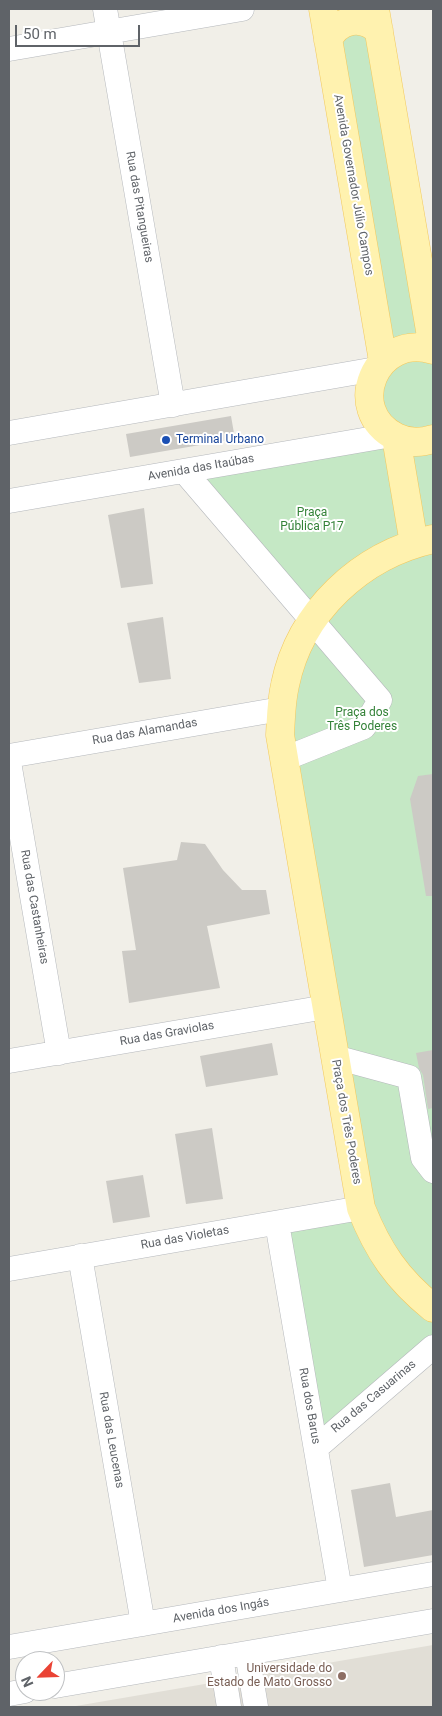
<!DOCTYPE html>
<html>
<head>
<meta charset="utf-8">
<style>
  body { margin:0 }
  #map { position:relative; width:442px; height:1716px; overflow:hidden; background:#f1efe8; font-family:Roboto,sans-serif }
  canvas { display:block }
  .frame { position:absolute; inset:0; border:10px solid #5f6368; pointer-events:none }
  .north { position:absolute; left:15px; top:1651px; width:50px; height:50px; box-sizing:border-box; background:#fff; border:1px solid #bfc1c3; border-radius:50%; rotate:246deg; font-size:14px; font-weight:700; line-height:20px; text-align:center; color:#5f6368 }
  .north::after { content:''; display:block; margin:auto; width:18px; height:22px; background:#ea4335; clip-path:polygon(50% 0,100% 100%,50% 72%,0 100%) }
  .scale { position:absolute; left:15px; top:25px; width:125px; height:22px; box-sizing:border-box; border:2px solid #5f6368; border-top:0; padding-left:6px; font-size:15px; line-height:18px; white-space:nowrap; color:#5f6368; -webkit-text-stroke:4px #fff; paint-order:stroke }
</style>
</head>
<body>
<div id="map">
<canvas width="442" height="1716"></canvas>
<div class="frame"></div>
<div class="north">N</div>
<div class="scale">50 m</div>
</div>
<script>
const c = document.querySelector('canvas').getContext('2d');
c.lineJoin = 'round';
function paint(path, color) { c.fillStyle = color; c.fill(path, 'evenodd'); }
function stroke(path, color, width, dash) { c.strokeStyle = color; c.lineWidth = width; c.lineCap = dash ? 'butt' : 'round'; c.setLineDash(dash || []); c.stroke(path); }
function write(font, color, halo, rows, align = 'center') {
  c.font = font + ' Roboto,sans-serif'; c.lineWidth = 4; c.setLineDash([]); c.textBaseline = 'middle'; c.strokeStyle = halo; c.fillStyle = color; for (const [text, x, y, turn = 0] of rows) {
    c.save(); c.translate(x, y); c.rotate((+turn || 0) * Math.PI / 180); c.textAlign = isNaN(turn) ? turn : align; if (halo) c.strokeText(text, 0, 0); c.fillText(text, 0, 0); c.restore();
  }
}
const education = new Path2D(`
  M433,1645V1707H70Z`);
const green = new Path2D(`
  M332,9H366L422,338L390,344Z
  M400,360H433V429L412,432L383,413V377Z
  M388,445L433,449V529L309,608L198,478Z
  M433,549V1296L405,1268L370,1204L292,751L291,709L311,641L354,587L418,552Z
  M350,1200L433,1320V1340L319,1436L281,1214Z`);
const building = new Path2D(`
  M231,416L235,439L130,457L126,434Z
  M144,508L153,584L121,588L108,515Z
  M163,617L171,679L139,683L127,623Z
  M433,774V896H426L410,799L418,776Z
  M181,842L205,844L223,870L242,890H266L270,914L207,926L220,988L129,1003L122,951L136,950L123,868L177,860Z
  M272,1043L278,1075L206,1087L200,1056Z
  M433,1050V1108L428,1109L423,1075L419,1068L416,1053Z
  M212,1128L223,1199L186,1204L175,1134Z
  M143,1175L150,1217L113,1223L106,1181Z
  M390,1483L396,1517L433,1510V1555L364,1567L351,1490Z`);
const minor = new Path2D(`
  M105,9L173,405
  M9,49L242,9
  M9,433L376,369
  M184,471L380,700L364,727L284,759
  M9,501L392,435
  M9,756L281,709
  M9,762L59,1053
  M335,1057L409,1077L423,1158L433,1171
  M9,1061L326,1007
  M277,1223L340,1590
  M80,1256L143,1624
  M9,1269L361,1208
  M316,1448L433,1347
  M9,1647L433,1574
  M247,1653L256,1707
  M221,1657L229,1707
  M55,1686L433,1621
  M9,1694L25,1691`);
const major = new Path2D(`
  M323,9L383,361
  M375,9L433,348
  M328,40C338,19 362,14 379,31
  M433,350C376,332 343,410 396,437C408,443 421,443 433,439
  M396,437L414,544
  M433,539C361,555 300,611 285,685C281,702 281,718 280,735L361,1208C378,1251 397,1279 433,1308`);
const markers = [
  [166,440,5,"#1a4fb4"],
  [342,1676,5,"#8d6e63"]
];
const streetNames = [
  ["Avenida Governador Júlio Campos",353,185,80],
  ["Rua das Pitangueiras",139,207,80],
  ["Avenida das Itaúbas",201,468,-10],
  ["Rua das Alamandas",145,732,-10],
  ["Rua das Castanheiras",34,907,80],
  ["Rua das Graviolas",167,1034,-10],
  ["Praça dos Três Poderes",346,1122,80],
  ["Rua das Violetas",185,1238,-10],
  ["Rua das Casuarinas",374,1397,-40],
  ["Rua dos Barus",309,1406,80],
  ["Rua das Leucenas",111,1440,80],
  ["Avenida dos Ingás",221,1611,-10]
];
const transitNames = [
  ["Terminal Urbano",176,440]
];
const parkNames = [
  ["Praça",312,513],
  ["Pública P17",312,527],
  ["Praça dos",362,713],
  ["Três Poderes",362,727]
];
const educationNames = [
  ["Universidade do",332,1669],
  ["Estado de Mato Grosso",332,1683]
];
paint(education, '#e1ded6');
paint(green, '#c5e8c5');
paint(building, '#cccac5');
stroke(minor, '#b5b8bc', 25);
stroke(major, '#f2c960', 29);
stroke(minor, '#fff', 24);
stroke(major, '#fff2af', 28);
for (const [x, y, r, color] of markers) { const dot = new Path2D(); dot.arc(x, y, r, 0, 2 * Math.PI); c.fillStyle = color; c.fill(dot); stroke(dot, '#fff', 2); }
write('12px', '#5f6368', '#fff', streetNames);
write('12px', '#164399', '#fff', transitNames, 'left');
write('12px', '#348238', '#fff', parkNames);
write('12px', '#785e54', '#fff', educationNames, 'right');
</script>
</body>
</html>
